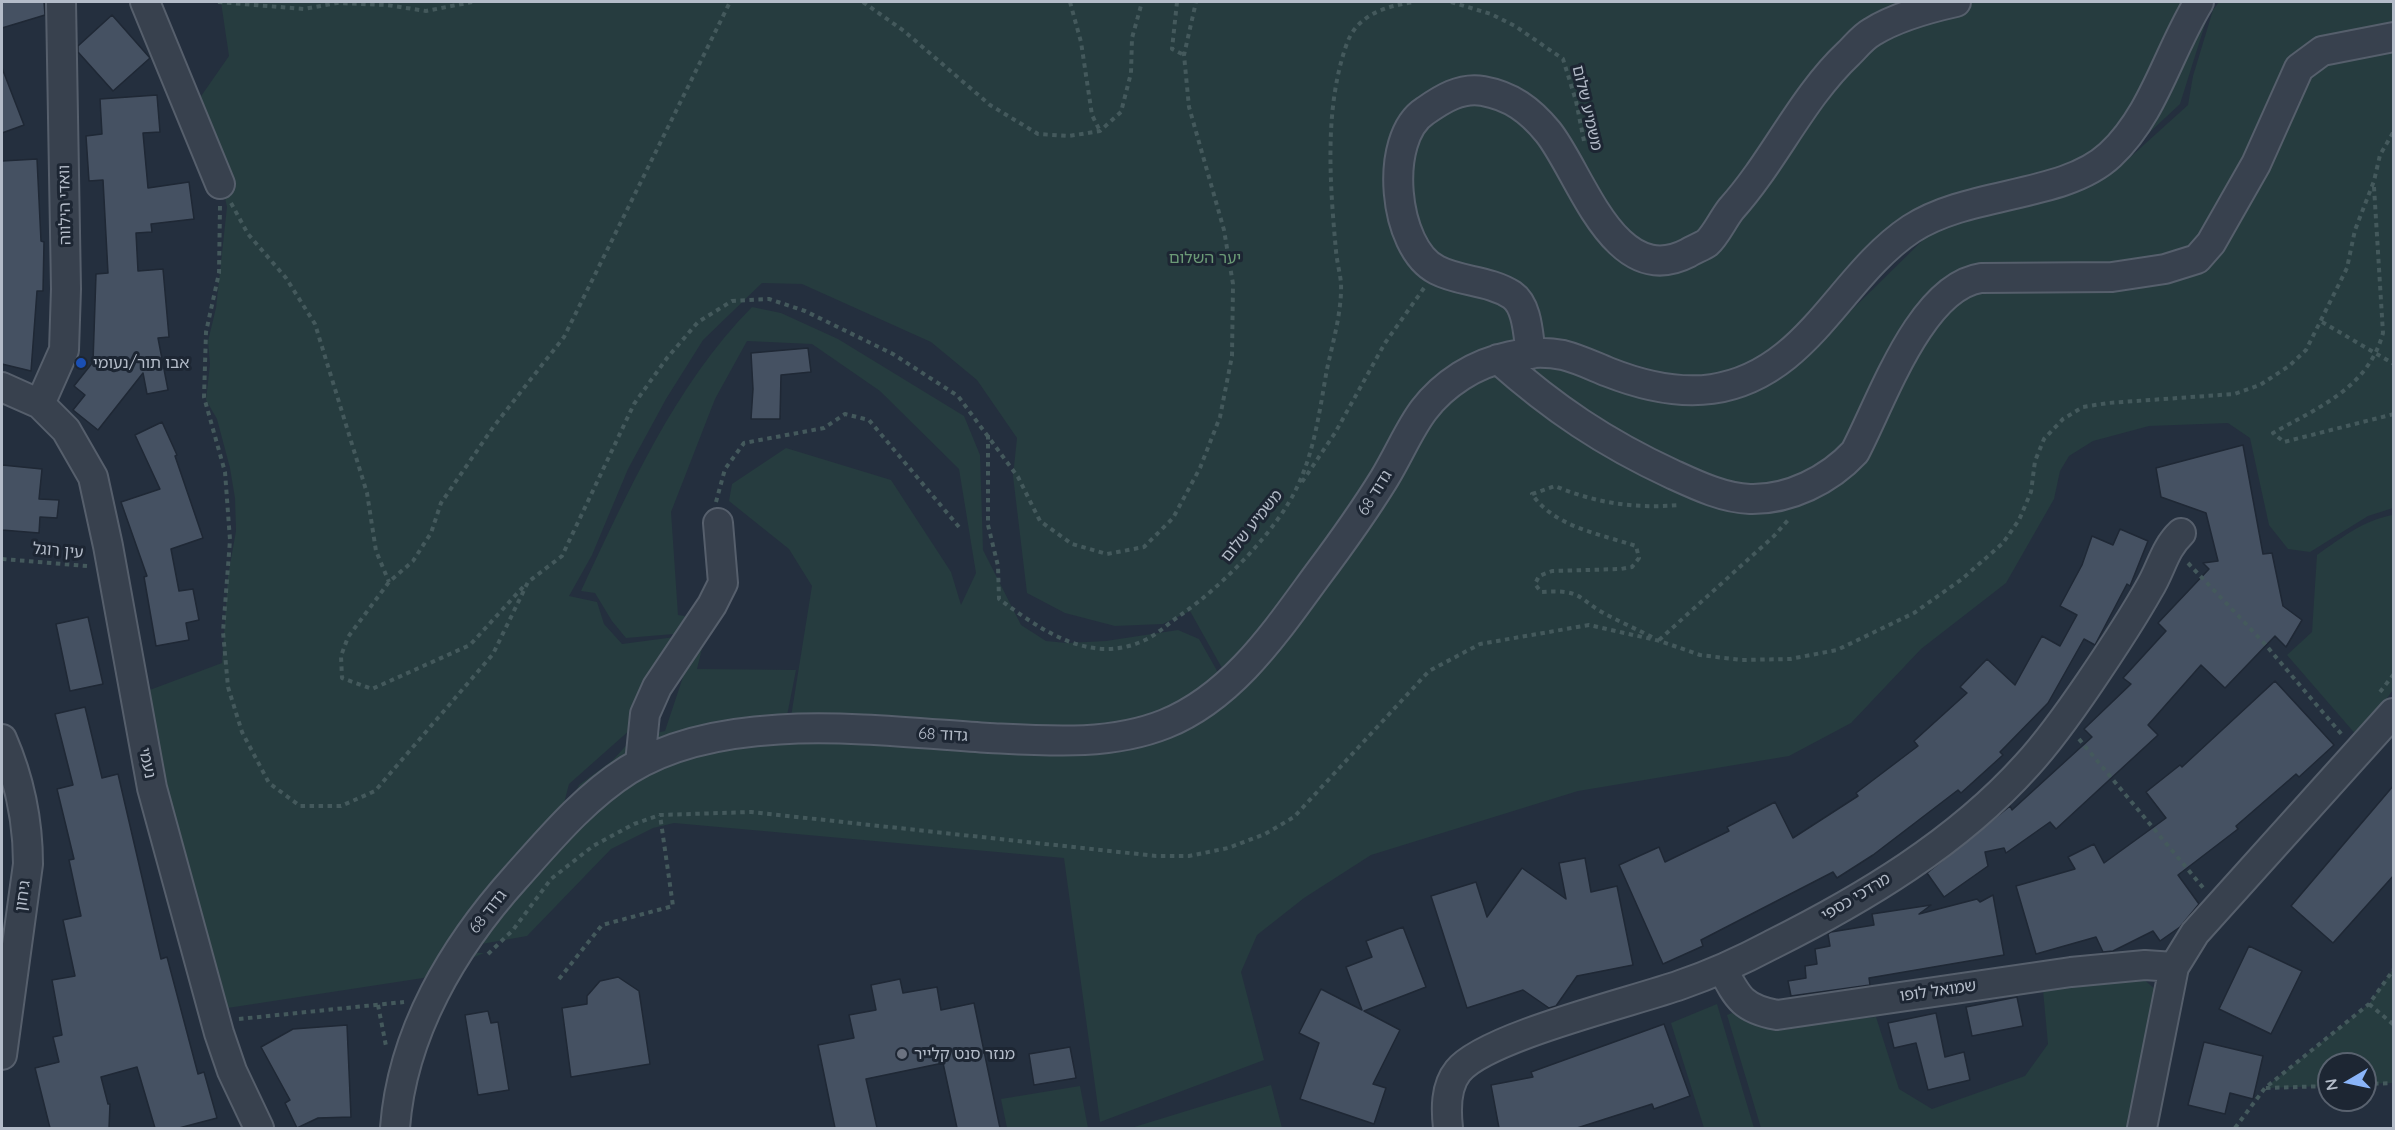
<!DOCTYPE html>
<html>
<head>
<meta charset="utf-8">
<style>
  body { margin:0 }
  #map { position:relative; width:2395px; height:1130px; overflow:hidden; background:#242f3e; font-family:Quicksand,sans-serif }
  canvas { display:block }
  .frame { position:absolute; inset:0; border:3px solid #b4bcc9; pointer-events:none }
  .north { position:absolute; left:2317px; top:1052px; width:60px; height:60px; box-sizing:border-box; background:#1d2633; border:2px solid #59626f; border-radius:50%; rotate:261deg; font-size:16px; font-weight:700; line-height:24px; text-align:center; color:#b4bcc9 }
  .north::after { content:''; display:block; margin:auto; width:21px; height:27px; background:#8ab4f8; clip-path:polygon(50% 0,100% 100%,50% 72%,0 100%) }
</style>
</head>
<body>
<div id="map">
<canvas width="2395" height="1130"></canvas>
<div class="frame"></div>
<div class="north">N</div>
</div>
<script>
const c = document.querySelector('canvas').getContext('2d');
c.lineJoin = 'round';
function paint(path, color) { c.fillStyle = color; c.fill(path, 'evenodd'); }
function stroke(path, color, width, dash) { c.strokeStyle = color; c.lineWidth = width; c.lineCap = dash ? 'butt' : 'round'; c.setLineDash(dash || []); c.stroke(path); }
function write(font, color, halo, rows, align = 'center') {
  c.font = font + ' Quicksand,"Noto Sans Hebrew",sans-serif'; c.lineWidth = 6; c.setLineDash([]); c.textBaseline = 'middle'; c.strokeStyle = halo; c.fillStyle = color; for (const [text, x, y, turn = 0] of rows) {
    c.save(); c.translate(x, y); c.rotate((+turn || 0) * Math.PI / 180); c.textAlign = isNaN(turn) ? turn : align; if (halo) c.strokeText(text, 0, 0); c.fillText(text, 0, 0); c.restore();
  }
}
const green = new Path2D(`
  M221,2H2212L2180,104L2123,157L2003,181L1937,214L1743,384L1685,379L1622,361L1557,348L1440,377L1385,465L1227,677L1190,611L1163,624L1115,626L1065,613L1027,593L1013,476L1017,438L977,380L931,342L802,284L762,283L703,340L666,399L628,469L592,555L569,596L597,602L604,624L622,644L690,635L655,725L631,729L569,784L563,807L447,952L484,953L423,978L221,1009L193,942L147,691L222,663L228,576L236,531L235,498L230,468L217,419L206,400L210,364L208,341L216,308L227,207L215,154L197,102L229,56Z
  M2219,2H2393V508L2368,516L2310,552L2288,549L2269,525L2250,438L2228,423L2149,426L2093,441L2069,456L2060,471L2054,499L2006,583L1921,649L1851,723L1789,756L1578,791L1371,855L1304,898L1257,935L1241,972L1264,1060L1100,1122L1064,858L674,823L653,828L611,849L527,936L464,947L550,849L579,785L613,760L633,738L665,731L698,632L626,638L612,621L595,593L581,591C628,492 674,386 752,307L781,313L838,339L964,416L980,455L983,550L1021,625L1046,641L1067,643L1106,641L1178,630L1199,639L1220,676L1157,722L1104,729L1038,731L956,721L790,723L812,586L789,549L729,501L732,484L786,448L891,480L951,572L961,605L976,573L959,469L880,391L812,344L747,341L715,399L671,512L678,615L709,620L697,669L796,670L783,736L980,748L1052,749L1118,744L1193,724L1234,691L1294,633L1366,530L1422,424L1453,394L1479,377L1524,361L1548,362L1660,397L1705,400L1766,379L1806,355L1928,235L1965,216L2013,198L2063,187L2115,171L2188,105L2193,76L2213,10Z
  M2393,515V690L2358,737L2287,655L2312,632L2317,555C2341,538 2364,520 2393,515Z
  M2393,969V1083L2365,1084V1064H2329V1086L2265,1088L2369,1004Z
  M2142,978L2162,995L2148,1061L2127,1128H1761L1727,1015L1732,1013L1756,1025H1792L1876,1017L1899,1089L1932,1109L2025,1076L2048,1044L2043,990Z
  M1717,1004L1754,1128H1704L1671,1023Z
  M1271,1085L1282,1128H1131Z
  M1080,1086L1088,1128H1007L1001,1099Z`);
const building = new Path2D(`
  M2,2H44L45,15L2,28Z
  M112,15L150,58L113,91L78,52V46Z
  M2,68L24,125L2,133Z
  M157,95L160,132L143,133L148,188L189,182L194,219L151,224L152,232L136,233L138,271L163,269L169,337L158,338L168,390L147,394L143,373L98,430L73,410L85,395L74,386L93,362L96,274L108,273L103,180L89,181L86,136L102,134L100,99Z
  M37,159L41,241L44,242L43,291H37L31,371L2,364V161Z
  M808,348L811,372L781,375L780,419H751L753,389L751,353Z
  M162,422L177,455L175,456L203,538L171,549L179,591L193,589L199,620L186,623L189,640L156,646L144,577L147,576L121,502L160,489L135,435Z
  M2243,445L2263,554L2272,553L2283,606L2302,620L2286,647L2275,636L2225,688L2201,665L2148,725L2158,735L2056,829L2050,822L2006,853L2004,848L1985,852L1988,866L1944,897L1927,873L2010,806L2012,810L2092,737L2084,729L2131,684L2123,678L2166,631L2158,623L2209,569L2203,563L2218,561L2206,513L2161,497L2156,468Z
  M2,465L42,469L39,499L59,500L57,518L40,517L39,533L2,530Z
  M2120,529L2148,541L2130,586L2127,584L2095,645L2084,639L2048,703L2000,752L2003,755L1961,793L1958,790L1873,855L1837,878L1833,872L1701,940L1703,946L1663,964L1619,865L1659,847L1665,862L1729,831L1727,827L1775,802L1793,838L1858,796L1856,793L1918,746L1914,741L1967,693L1960,687L1987,659L2015,685L2042,636L2060,646L2077,615L2060,606L2082,565L2092,536L2113,545Z
  M88,617L103,684L70,691L56,624Z
  M2275,681L2334,745L2299,777L2296,774L2236,826L2238,829L2178,875L2199,904L2180,927L2160,941L2153,931L2113,951L2103,952L2096,937L2036,954L2016,886L2075,869L2068,857L2094,844L2104,863L2166,818L2146,792L2180,765L2182,767Z
  M85,707L102,778L118,774L161,959L167,957L198,1074L204,1072L217,1118L179,1128H155L137,1067L101,1077L108,1104H110L109,1128H50L35,1068L59,1062L53,1037L62,1035L52,980L75,976L63,920L81,916L69,860L74,859L57,789L73,785L55,714Z
  M2394,785V875L2333,943L2291,906Z
  M1585,858L1591,892L1617,886L1633,965L1577,976L1556,1006L1549,1008L1523,990L1467,1008L1431,896L1476,882L1487,917L1522,868L1566,899L1559,863Z
  M1993,895L2004,955L1869,978L1870,985L1791,996L1788,981L1806,978L1805,966L1817,964L1815,949L1830,946L1828,934L1831,932L1874,925L1872,914L1931,905L1919,914L1977,899L1980,902Z
  M1403,927L1426,987L1364,1011L1400,1030L1373,1084L1386,1088L1374,1124L1300,1099L1319,1043L1299,1033L1321,989L1362,1010L1346,967L1372,957L1366,941Z
  M2249,946L2302,971L2271,1034L2219,1009Z
  M618,977L639,991L650,1064L571,1077L562,1008L587,1004V996L600,981Z
  M900,979L903,993L937,987L941,1010L974,1003L1000,1128H957L943,1063L866,1079L877,1128H835L818,1045L854,1038L849,1015L876,1010L871,985Z
  M2017,997L2023,1026L1972,1036L1966,1007Z
  M488,1011L491,1023L498,1022L509,1090L478,1095L465,1015Z
  M1936,1013L1945,1057L1964,1052L1970,1080L1928,1090L1916,1043L1894,1048L1888,1023Z
  M1664,1024L1690,1096L1654,1109L1652,1104L1577,1128H1499L1491,1085L1533,1077L1531,1072Z
  M347,1025L351,1117L318,1118L297,1128L285,1103L290,1100L261,1047L293,1029Z
  M2204,1042L2263,1056L2253,1099L2230,1093L2225,1114L2188,1105Z
  M1070,1047L1076,1078L1034,1085L1029,1054Z`);
const path = new Path2D(`
  M218,2L304,9L337,3L387,5L426,11L472,2
  M863,2L904,31L990,105L1038,134L1069,136L1100,131L1121,112L1131,73L1132,38L1142,2
  M1070,2L1081,42L1092,115L1100,131
  M1177,2L1172,49L1184,55
  M1451,2L1491,14L1515,26L1563,59L1576,101L1584,141
  M2374,187L2383,333C2368,388 2319,407 2273,433L2284,442L2394,414
  M231,203L248,234L286,278L315,324L367,493L376,551L389,582
  M220,206L219,273L206,332L204,397L225,472L230,540L223,632L228,687L242,732L269,783L300,806H341L375,791L493,654L528,582L562,556L634,404L667,358L698,322L732,301L769,299L805,311L893,354L958,396L1018,477L1040,521L1072,544L1107,554L1144,547L1173,518L1200,468L1220,417L1232,356L1233,284L1224,230L1189,107L1184,55L1196,2
  M2322,322L2394,364
  M988,435V525L998,566L999,599C1041,630 1091,666 1145,640C1158,634 1170,622 1182,614C1221,587 1279,529 1298,485C1315,449 1320,408 1327,369C1333,342 1342,311 1341,283C1340,273 1337,262 1336,251C1330,185 1324,110 1346,46C1356,15 1385,6 1415,2
  M1302,482L1335,433L1385,343L1424,288
  M716,502L725,469L744,443L824,428L845,414L869,420L959,527
  M2,559L87,566
  M2188,563L2264,643L2343,736
  M523,587L470,645L372,689L342,678L341,656L348,637L389,582L413,561L431,533L441,503L494,426L564,337L730,2
  M1652,637C1638,630 1623,623 1609,616C1576,599 1585,589 1541,592L1535,584L1539,576L1552,571L1621,569L1632,567L1639,558L1636,546C1600,534 1554,527 1532,494L1555,486C1595,503 1636,509 1679,505
  M1659,640L1774,536L1789,519
  M2380,692L2394,674
  M2079,739L2205,890
  M488,954L513,930L551,879L593,846L634,824L660,815L751,812L1156,856H1189L1228,848L1265,834L1294,817L1429,671L1480,644L1589,625L1660,641L1700,655L1741,660L1790,659L1837,650L1914,613L1962,579L2003,543L2019,520L2031,492L2035,461L2044,439L2063,419L2083,407L2108,403L2234,394L2260,385L2289,366L2306,350L2347,268L2355,230L2374,181L2380,155L2394,131
  M559,979L602,925L673,906L660,815
  M2369,1004L2394,1025
  M378,1005L386,1046
  M239,1019L404,1002
  M2365,1084L2394,1083
  M2266,1088L2329,1086
  M2235,1128L2265,1088L2369,1004L2394,969`);
const minor = new Path2D(`
  M145,2L220,184
  M1531,354C1528,336 1528,306 1512,295C1489,280 1460,282 1437,270C1393,248 1383,138 1425,111C1442,99 1461,87 1483,91C1511,96 1530,110 1548,132C1581,173 1614,291 1688,253C1694,249 1701,247 1707,243C1716,235 1723,219 1731,209C1775,160 1801,98 1849,53C1856,46 1863,37 1872,32C1896,17 1929,8 1956,2
  M1498,359C1553,408 1605,443 1672,474C1696,485 1723,498 1750,499C1789,500 1829,480 1855,452C1881,403 1920,287 1981,278L2112,277L2165,269L2197,259L2211,243L2256,164L2299,68L2322,51L2394,37
  M2,387L40,404L66,430L93,477L108,546L152,788L219,1033L232,1071L259,1128
  M40,404L64,350L66,289L61,2
  M2,739C19,778 28,822 28,864L2,1055
  M640,763L645,714L657,687L712,605L723,583L718,523
  M1723,970C1738,999 1744,1009 1777,1015L2071,972L2145,965L2174,967
  M395,1128C402,1033 453,947 516,877C550,839 584,798 628,770C725,709 879,731 989,738C1048,741 1110,746 1165,724C1232,697 1275,633 1316,577C1340,545 1363,513 1384,479C1410,436 1416,405 1461,376C1489,358 1530,348 1563,355C1579,359 1593,366 1608,372C1641,385 1676,394 1712,389C1808,375 1839,277 1911,229C1969,191 2064,198 2110,155C2154,114 2168,52 2199,2
  M1448,1128C1446,1110 1445,1087 1458,1071C1485,1037 1632,1002 1680,985C1712,974 1741,961 1771,945C1863,899 1957,843 2027,765C2050,740 2071,710 2090,682C2111,651 2131,621 2149,589C2161,570 2164,549 2181,533
  M2142,1128L2174,967L2195,933L2393,713`);
const markers = [
  [81,363,6,"#1a4fb4"],
  [902,1054,6,"#6b7280"]
];
const streetNames = [
  ["משמיע שלום",1587,108,77],
  ["וואדי הילווה",65,205,-91],
  ["גדוד 68",1375,493,-58],
  ["משמיע שלום",1252,526,-51],
  ["עין רוגל",58,551,5],
  ["גדוד 68",943,735,3],
  ["נעמי",147,763,78],
  ["גיחון",23,896,-82],
  ["מרדכי כספי",1856,897,-31],
  ["גדוד 68",488,912,-52],
  ["שמואל לופו",1938,991,-8]
];
const parkNames = [
  ["יער השלום",1205,258]
];
const poiNames = [
  ["אבו תור/נעומי",93,363],
  ["מנזר סנט קלייר",914,1054]
];
paint(green, '#263c3f');
paint(building, '#455162');
stroke(building, '#1f2835', 1.5);
stroke(minor, '#565f6c', 32);
stroke(path, '#44595c', 4, [4.5, 4.5]);
stroke(minor, '#38414e', 28);
for (const [x, y, r, color] of markers) { const dot = new Path2D(); dot.arc(x, y, r, 0, 2 * Math.PI); c.fillStyle = color; c.fill(dot); stroke(dot, '#1d2633', 2); }
write('16px', '#b4bcc9', '#1d2633', streetNames);
write('16px', '#6b9a76', '#1d2633', parkNames);
write('16px', '#b4bcc9', '#1d2633', poiNames, 'left');
</script>
</body>
</html>
